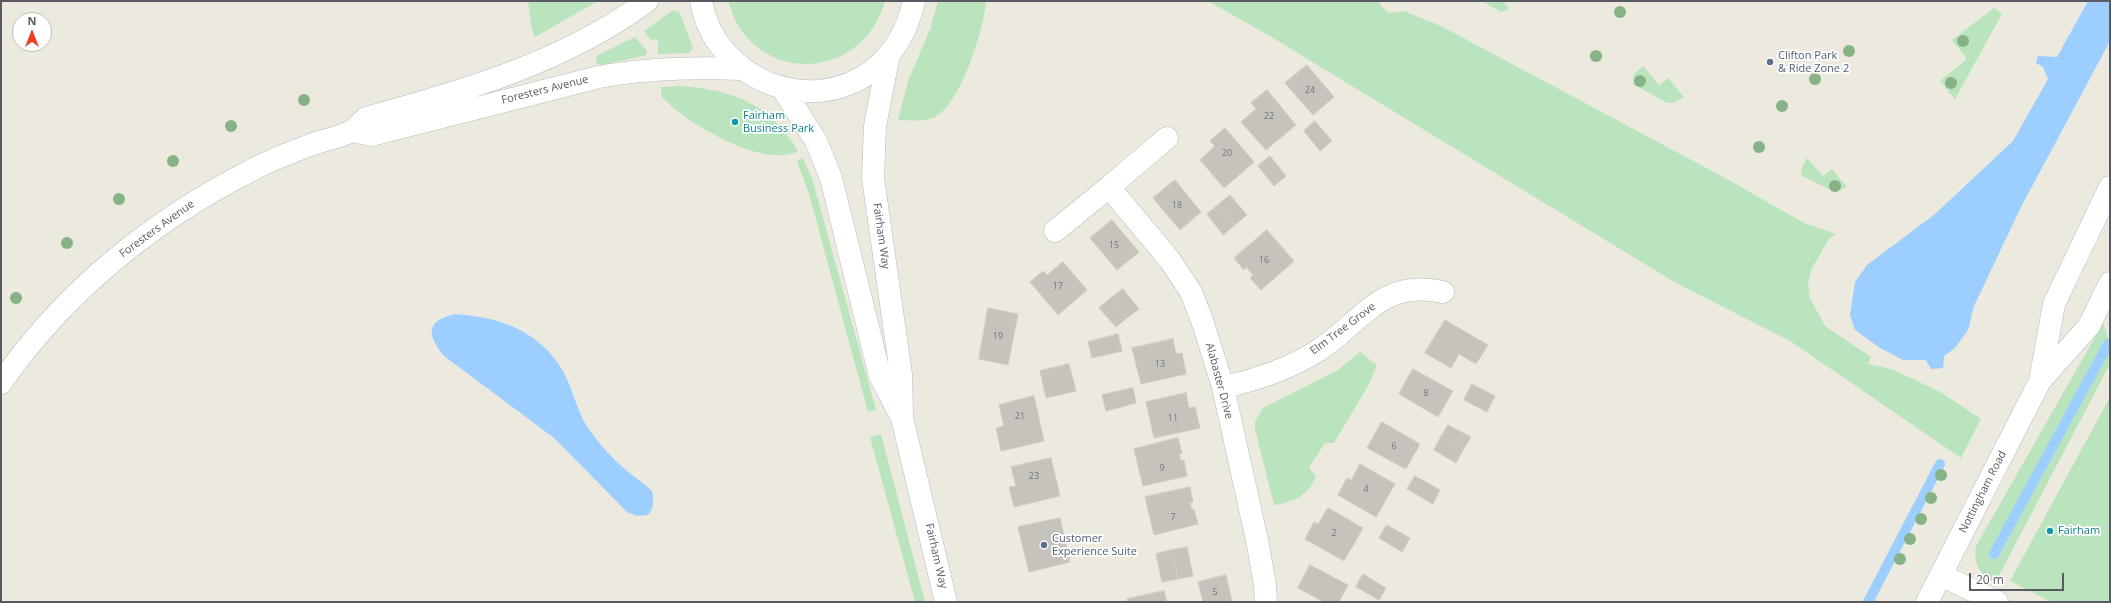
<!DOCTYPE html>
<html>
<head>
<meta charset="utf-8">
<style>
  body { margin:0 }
  #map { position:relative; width:2111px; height:603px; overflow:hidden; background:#eceadf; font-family:"Open Sans",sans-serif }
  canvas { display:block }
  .frame { position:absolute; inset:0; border:2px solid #585b61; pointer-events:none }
  .north { position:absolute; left:12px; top:12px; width:40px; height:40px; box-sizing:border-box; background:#fff; border:1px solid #bcbdc0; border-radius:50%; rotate:0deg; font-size:11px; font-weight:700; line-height:16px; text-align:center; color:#585b61 }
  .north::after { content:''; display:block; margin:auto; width:14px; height:18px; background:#eb4026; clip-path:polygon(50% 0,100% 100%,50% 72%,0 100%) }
  .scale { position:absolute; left:1969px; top:573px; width:95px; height:18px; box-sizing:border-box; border:2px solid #585b61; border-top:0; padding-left:5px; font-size:12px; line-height:14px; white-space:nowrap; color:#585b61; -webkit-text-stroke:3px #fff; paint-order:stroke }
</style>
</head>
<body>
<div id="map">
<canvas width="2111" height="603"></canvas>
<div class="frame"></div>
<div class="north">N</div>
<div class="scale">20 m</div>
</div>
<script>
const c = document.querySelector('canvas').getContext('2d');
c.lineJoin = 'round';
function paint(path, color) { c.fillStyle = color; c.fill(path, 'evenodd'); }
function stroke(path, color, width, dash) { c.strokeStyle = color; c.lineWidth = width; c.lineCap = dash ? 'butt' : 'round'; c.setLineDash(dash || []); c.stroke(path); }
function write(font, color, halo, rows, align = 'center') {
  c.font = font + ' "Open Sans",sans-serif'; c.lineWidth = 3.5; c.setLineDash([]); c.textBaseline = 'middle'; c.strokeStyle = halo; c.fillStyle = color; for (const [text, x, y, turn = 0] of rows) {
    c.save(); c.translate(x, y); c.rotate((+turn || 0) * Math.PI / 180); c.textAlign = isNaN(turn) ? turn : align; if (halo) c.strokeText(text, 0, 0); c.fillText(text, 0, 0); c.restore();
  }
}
const green = new Path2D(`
  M528,1H598L535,37L532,30Z
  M728,1H885C868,66 788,87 744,34C736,24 732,13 728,1Z
  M938,1H986C984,29 961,104 935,117C924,122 910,120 898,120L908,81L930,29Z
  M1208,1H1379L1381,6L1389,13L1404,11L1441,26L1727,179L1804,223L1836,234L1829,239L1812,268L1808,282L1810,298L1825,326L1871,357L1868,364L1892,369L1942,393L1981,419L1961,458L1790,341L1676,283L1273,38Z
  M1482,1H1503L1509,9L1501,12Z
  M1994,8L2002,14L1955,99L1940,81L1967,59L1952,40Z
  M673,10L680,13L693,48L689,53L658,54V39L651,40L644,31Z
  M635,37L647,51V55L602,65L596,63L597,56L600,54Z
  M1643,66L1659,85L1668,78L1684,97L1673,103H1667L1633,84V75Z
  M681,86C734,90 770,104 798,151C764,170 684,122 661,96V87Z
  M803,158L812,178L876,410L868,412L809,194L797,161Z
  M1807,158L1823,176L1832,169L1847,187L1835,192L1802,176L1801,169Z
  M2103,323L2110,344V364L1995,583C1980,575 1973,563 1976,546Z
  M1360,352L1377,365L1368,386L1334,443H1325L1309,467L1316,477C1307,496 1294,502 1274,505L1255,429V422L1263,408L1338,370Z
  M2110,397V602H2051L2010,581Z
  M881,434L925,602H915L870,437Z`);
const water = new Path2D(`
  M2088,1H2110V41L2021,207L1974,306L1968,330L1955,348L1944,356L1943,368L1931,369L1926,360H1903L1880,348L1855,330L1850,315L1855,282L1867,265L1935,214L2013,141L2048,79L2043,67L2036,63L2038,56L2057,57Z
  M455,314C500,317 540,331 563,371C574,391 577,414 591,432C601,446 613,459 626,470C635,478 644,483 652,491C654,500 654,508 648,515L637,516L627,512L554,438L444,356C427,335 425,321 455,314Z`);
const stream = new Path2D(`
  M1994,554L2108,344
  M1868,602L1940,464`);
const building = new Path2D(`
  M1307,65L1334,97L1313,115L1285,83Z
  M1267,90L1296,125L1266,150L1241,122L1256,109L1251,103Z
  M1315,121L1332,141L1320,151L1304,131Z
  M1225,128L1254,162L1224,188L1200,160L1215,146L1210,141Z
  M1270,156L1286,176L1274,186L1258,166Z
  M1175,180L1201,212L1180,230L1153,198Z
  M1230,195L1247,215L1235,225L1218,205Z
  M1218,205L1235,225L1223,235L1207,214Z
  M1112,220L1139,252L1117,270L1090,238Z
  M1267,230L1294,261L1261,290L1250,278L1253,275L1246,267L1244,270L1234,258Z
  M1063,262L1087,290L1058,315L1030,282L1043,271L1047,275Z
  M1123,289L1139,309L1127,318L1111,298Z
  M1111,298L1127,318L1116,327L1099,308Z
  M988,308L1018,314L1008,365L979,359Z
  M1445,320L1488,345L1476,364L1459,354L1451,368L1425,353Z
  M1118,334L1122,351L1092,358L1088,342Z
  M1173,339L1176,354L1182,353L1186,374L1141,384L1132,348Z
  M1069,364L1076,391L1046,398L1040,371Z
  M1413,369L1453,391L1438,417L1399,394Z
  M1472,384L1495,396L1487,412L1464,400Z
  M1133,388L1136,403L1106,411L1102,395Z
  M1186,393L1189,408L1195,407L1200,428L1154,438L1146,402Z
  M1034,396L1044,441L1001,451L996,428L1004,426L999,405Z
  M1382,422L1420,444L1406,469L1367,448Z
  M1448,425L1471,437L1463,450L1441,437Z
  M1441,437L1463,450L1456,463L1434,450Z
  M1178,438L1182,453L1179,454L1181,461L1184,460L1187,476L1143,486L1134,449Z
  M1051,458L1060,496L1014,507L1009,487L1016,486L1011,467Z
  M1360,464L1395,484L1376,517L1338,495L1347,478L1351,480Z
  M1415,476L1440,490L1433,504L1407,489Z
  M1190,487L1193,502L1190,503L1192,510L1194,509L1198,524L1154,535L1145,497Z
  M1328,508L1363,528L1344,561L1305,539L1314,522L1318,524Z
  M1060,518L1070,562L1029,572L1018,527Z
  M1387,525L1410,538L1402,552L1379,538Z
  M1187,547L1193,576L1178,579L1172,550Z
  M1172,550L1178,579L1162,582L1156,554Z
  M1310,565L1348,585L1339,602H1324L1298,588Z
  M1363,574L1386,588L1379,600L1356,587Z
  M1226,575L1232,602H1203L1198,582Z
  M1164,591L1167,602H1128L1127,599Z`);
const street = new Path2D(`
  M352,131L371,135L599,77C647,68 693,67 742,69
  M1109,187L1167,138
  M1055,231L1109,187L1169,259L1191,292L1203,323L1223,387L1257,540L1265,585L1266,602
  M1,383C64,292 153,220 252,170C272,159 294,151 316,143C327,139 343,137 353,130C358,127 362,122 366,118C464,91 565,62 647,1
  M1223,387C1257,380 1289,369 1319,350C1364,320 1381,279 1443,292
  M1941,575L1997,602`);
const secondary = new Path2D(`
  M701,1C714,78 809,119 873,70C896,52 908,28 914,1
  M889,54L875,126L873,178L901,374L902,413
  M783,89L816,141L831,178L880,376L902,418L946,602
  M2040,381L2054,304L2110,187
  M1927,602L2040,381L2089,326L2110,283`);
const trees = [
  [1620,12],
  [1963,41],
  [1849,51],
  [1596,56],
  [1815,79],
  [1640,81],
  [1951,83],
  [304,100],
  [1782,106],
  [231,126],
  [1759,147],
  [173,161],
  [1835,186],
  [119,199],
  [67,243],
  [16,298],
  [1941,475],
  [1931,498],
  [1921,519],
  [1910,539],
  [1900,559]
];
const markers = [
  [1770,62,4,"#5c6f8a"],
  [735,122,4,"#0f9aa8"],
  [2050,531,4,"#0f9aa8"],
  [1044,545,4,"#5c6f8a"]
];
const numberNames = [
  ["24",1310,90],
  ["22",1269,116],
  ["20",1227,153],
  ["18",1177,205],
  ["15",1114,245],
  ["16",1264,260],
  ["17",1058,286],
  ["19",998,336],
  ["13",1160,364],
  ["8",1426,393],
  ["21",1020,416],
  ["11",1173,418],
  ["6",1394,446],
  ["9",1162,468],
  ["23",1034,476],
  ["4",1366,489],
  ["7",1173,517],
  ["2",1334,533],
  ["5",1215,592]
];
const serviceNames = [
  ["Clifton Park",1778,56],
  ["& Ride Zone 2",1778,69],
  ["Customer",1052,539],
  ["Experience Suite",1052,552]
];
const streetNames = [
  ["Foresters Avenue",545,90,-14],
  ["Foresters Avenue",157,229,-36],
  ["Fairham Way",881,236,82],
  ["Elm Tree Grove",1343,329,-37],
  ["Alabaster Drive",1219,381,75],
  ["Nottingham Road",1983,492,-63],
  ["Fairham Way",936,556,77]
];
const cultureNames = [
  ["Fairham",743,116],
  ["Business Park",743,129],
  ["Fairham",2058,531]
];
paint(green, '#bae4bd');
paint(water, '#9cceff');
stroke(stream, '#9cceff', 10);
paint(building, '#c6c3bc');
stroke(building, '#d0cbbe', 1);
stroke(street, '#b7b9bf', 23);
stroke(secondary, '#b8bbc2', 23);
stroke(street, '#fff', 22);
stroke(secondary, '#fff', 22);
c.fillStyle = '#86b285';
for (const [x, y] of trees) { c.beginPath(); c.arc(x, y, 6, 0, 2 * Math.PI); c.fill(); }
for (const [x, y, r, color] of markers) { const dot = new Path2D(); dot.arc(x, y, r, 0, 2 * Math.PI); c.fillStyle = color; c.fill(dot); stroke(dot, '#fff', 1.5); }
write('9px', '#747578', null, numberNames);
write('11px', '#4e5e75', '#fff', serviceNames, 'left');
write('11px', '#585b61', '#fff', streetNames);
write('11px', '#0d838f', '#fff', cultureNames, 'left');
</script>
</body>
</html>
